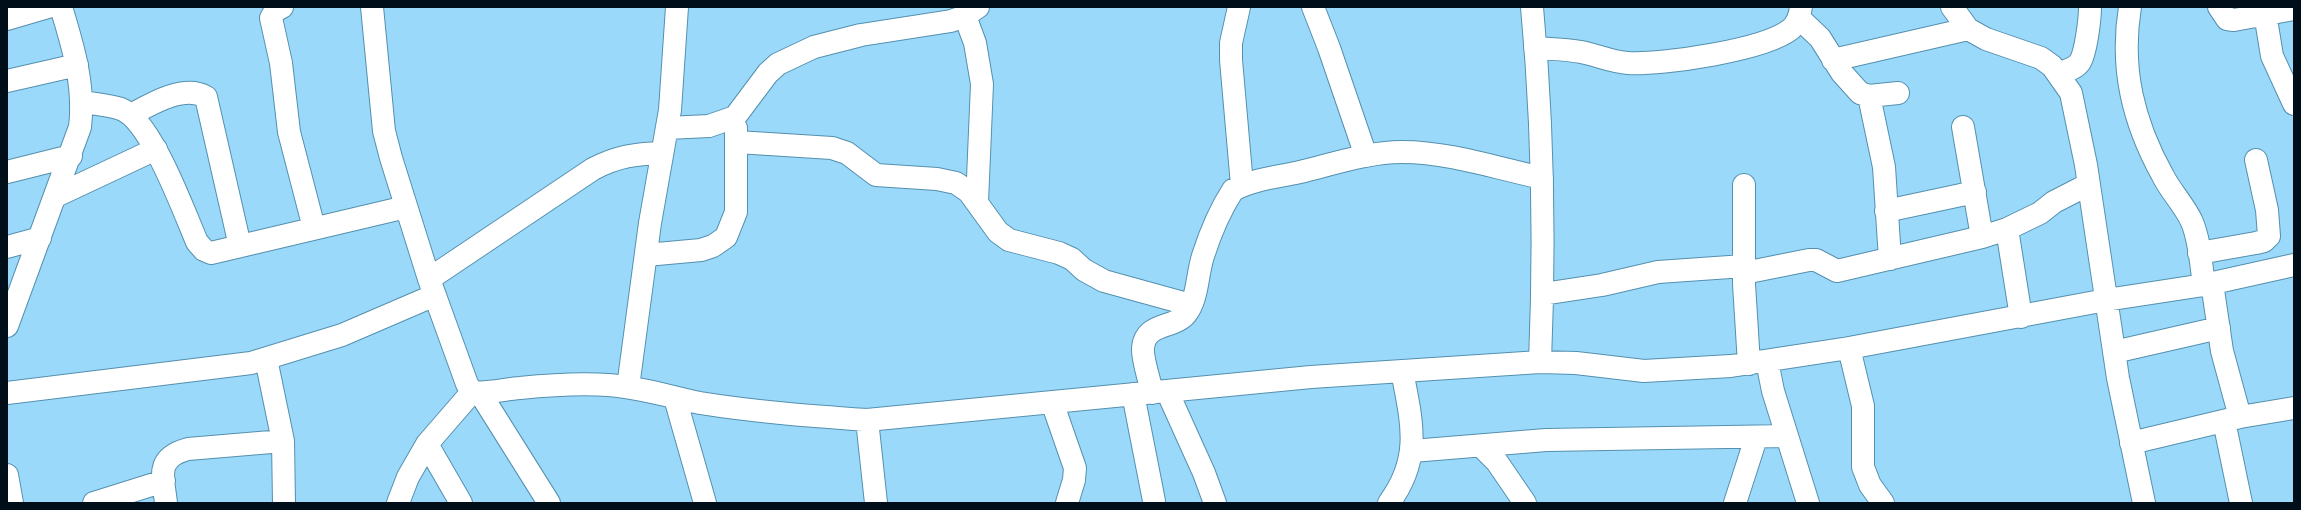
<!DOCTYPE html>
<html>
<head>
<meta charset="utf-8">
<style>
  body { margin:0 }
  #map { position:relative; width:2301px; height:510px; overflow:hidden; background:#9bd9fa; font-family:"IBM Plex Sans",sans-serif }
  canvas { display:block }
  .frame { position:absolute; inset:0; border:8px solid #000e19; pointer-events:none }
</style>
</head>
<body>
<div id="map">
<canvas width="2301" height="510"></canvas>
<div class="frame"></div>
</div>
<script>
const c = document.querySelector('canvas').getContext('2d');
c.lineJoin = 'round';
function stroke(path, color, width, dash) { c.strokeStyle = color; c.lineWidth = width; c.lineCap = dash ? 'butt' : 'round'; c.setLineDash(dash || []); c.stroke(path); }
const minor = new Path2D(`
  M282,7L275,11L271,18L281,63L289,132L314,228
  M372,7L384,131L391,158L429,279L467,384L472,392C489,394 504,389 520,388C550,385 578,383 608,385C640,387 670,397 700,403C756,412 811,416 867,420L1311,377L1540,362L1576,363L1644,371L1731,366L1849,348L2106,300L2204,285L2294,265
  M1239,7L1231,43V60L1242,185
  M1313,7L1329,48L1366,156
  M1532,7C1543,125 1545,243 1540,362
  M1952,7L1968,29L1986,39L2041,58L2052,66L2071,93L2086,165L2118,378L2144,503
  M2130,7C2120,68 2133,122 2163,176C2171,192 2185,206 2192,222C2200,241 2201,265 2204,285
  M2219,7L2227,19L2234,20L2294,9
  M2264,7L2272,56L2294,104
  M965,16L975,43L982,84L977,202
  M1799,18L1820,38L1842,73L1860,93L1869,96L1898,93
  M7,19L48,7
  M1535,48C1550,49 1566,49 1581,52C1597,55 1612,62 1628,63C1663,65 1765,50 1791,29C1798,23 1800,15 1801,7
  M1833,60L1968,29
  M2058,74C2065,71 2075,69 2080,62C2086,52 2090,19 2090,7
  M7,81L77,65
  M1869,96L1884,167L1890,259
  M82,102C95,104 109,105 121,109C151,120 184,212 197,242L204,250L211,253L406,207
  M131,115C151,104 184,84 206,97L240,246
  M1963,127L1982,237
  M667,128L709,126L735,117L768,73L778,64L814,47L861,35L951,21L965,16L978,7
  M737,142L832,148L847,153L876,175L937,179L956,183L969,192L998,232L1009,240L1059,253L1072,259L1084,270L1104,281L1191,305
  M7,172L71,156
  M1744,185V284L1749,364
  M56,196L156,149
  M1886,211L1975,192
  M2007,229L2021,317
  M7,247L40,238
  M2199,253L2256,243L2264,241L2269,236L2267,210L2256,160
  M646,255L701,250L713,246L726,237L736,212V128
  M1744,273L1809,260H1816L1837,271L1982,237L2007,229L2040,213L2054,202L2089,184
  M429,279L593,169C618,156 635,154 662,153
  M2212,283L2222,351L2240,417
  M1543,294L1602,285L1658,272L1744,266
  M7,326L80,127C85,86 73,46 61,7
  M1849,348L1863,406V467L1870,485L1883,503
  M2114,352L2219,328
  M266,359L283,441L284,503
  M1767,361L1773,391L1808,503
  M628,387L650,223L670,110L677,7
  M1167,391L1204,473L1215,503
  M7,393L251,363L342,335L435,295
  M480,393L549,503
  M1152,393C1150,381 1142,359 1143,348C1145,322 1174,329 1186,314C1198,299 1197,274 1203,256C1210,234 1220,210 1233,190C1254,179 1278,177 1300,172C1333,164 1368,152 1402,152C1449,152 1496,168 1542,178
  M1133,394L1154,501
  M675,398L705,503
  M1052,402L1075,468L1074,480L1067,503
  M867,420L876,503
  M2224,421L2241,503
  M2131,443L2240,417L2294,408
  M427,444L461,503
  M1481,446L1497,462L1525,503
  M1412,451L1546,440L1787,436
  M7,475L12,503
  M94,503L164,481
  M166,503C163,476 155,458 188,449L283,441
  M398,503L408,477L427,444L472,392
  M1389,503C1422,458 1412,423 1402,371
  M1735,503L1756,438`);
stroke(minor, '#5490af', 24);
stroke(minor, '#fff', 22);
</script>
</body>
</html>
